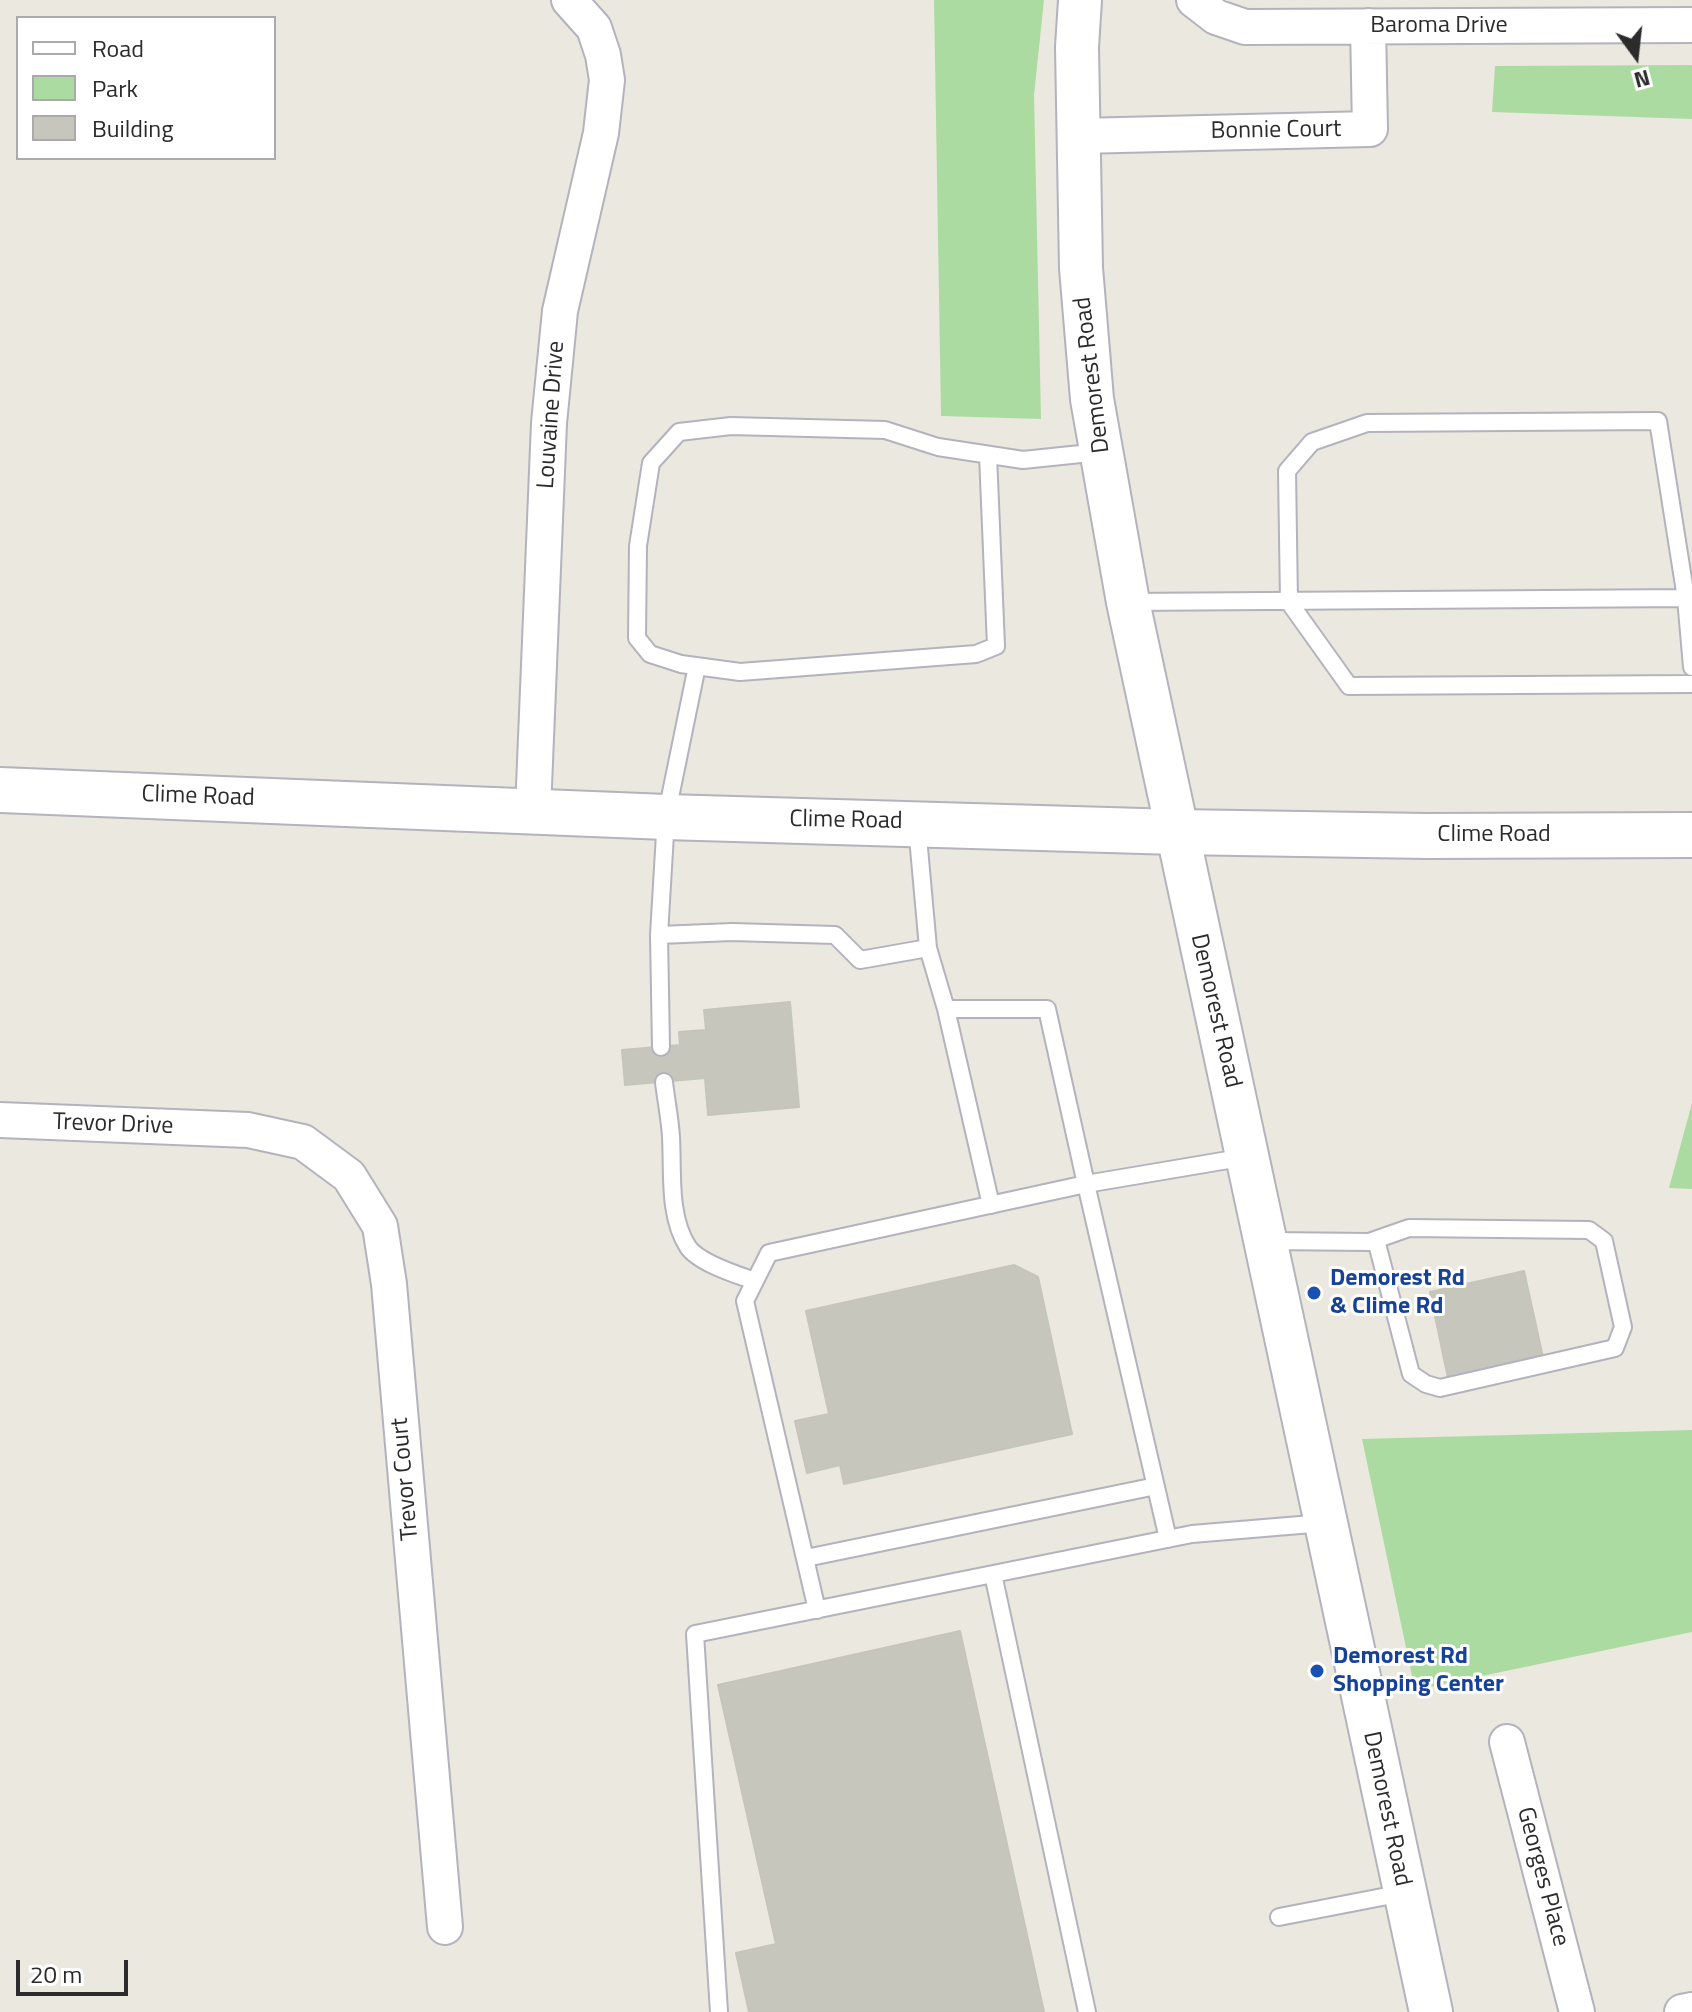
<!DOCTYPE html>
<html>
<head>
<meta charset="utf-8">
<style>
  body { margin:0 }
  #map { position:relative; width:1692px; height:2012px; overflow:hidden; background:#ebe8df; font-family:"Titillium Web",sans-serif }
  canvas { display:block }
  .legend { position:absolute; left:16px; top:16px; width:260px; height:144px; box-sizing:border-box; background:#fff; border:2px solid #aaa; margin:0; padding:10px 14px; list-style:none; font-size:24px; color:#2b2b2b }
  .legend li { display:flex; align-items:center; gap:16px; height:40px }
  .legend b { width:40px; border:2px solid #aaa }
  .north { position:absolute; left:1596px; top:16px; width:80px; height:80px; -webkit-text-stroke:6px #fff; paint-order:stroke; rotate:165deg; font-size:22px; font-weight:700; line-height:32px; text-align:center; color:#2b2b2b }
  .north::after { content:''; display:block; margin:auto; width:28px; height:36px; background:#2b2b2b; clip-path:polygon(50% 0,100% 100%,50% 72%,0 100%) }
  .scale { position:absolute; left:16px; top:1960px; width:112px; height:36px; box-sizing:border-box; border:4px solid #2b2b2b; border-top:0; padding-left:10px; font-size:24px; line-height:28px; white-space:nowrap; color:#2b2b2b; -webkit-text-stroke:6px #fff; paint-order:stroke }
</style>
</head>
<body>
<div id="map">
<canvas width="1692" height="2012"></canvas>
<ul class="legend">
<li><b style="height:10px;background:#fff"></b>Road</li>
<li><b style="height:22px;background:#acdba2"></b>Park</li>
<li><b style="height:22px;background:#c7c6bd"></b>Building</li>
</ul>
<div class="north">N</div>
<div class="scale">20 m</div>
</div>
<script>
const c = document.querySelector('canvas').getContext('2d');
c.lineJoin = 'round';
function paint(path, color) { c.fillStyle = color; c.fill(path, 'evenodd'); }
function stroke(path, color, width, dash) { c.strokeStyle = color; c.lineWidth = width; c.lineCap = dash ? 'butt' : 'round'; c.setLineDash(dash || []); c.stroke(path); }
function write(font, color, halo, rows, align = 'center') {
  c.font = font + ' "Titillium Web",sans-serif'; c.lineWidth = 6; c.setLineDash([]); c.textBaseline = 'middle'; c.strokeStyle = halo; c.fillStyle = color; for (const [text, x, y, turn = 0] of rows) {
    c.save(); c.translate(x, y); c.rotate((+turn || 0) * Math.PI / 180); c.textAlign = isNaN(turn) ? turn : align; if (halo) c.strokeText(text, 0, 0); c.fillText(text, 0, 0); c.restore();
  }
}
const green = new Path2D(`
  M934,0H1044L1034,95L1041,419L941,416Z
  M1692,65V119L1492,112L1495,66Z
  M1692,1103V1189L1669,1188Z
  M1692,1430V1632L1415,1690L1362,1439Z`);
const building = new Path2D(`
  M790,1002L799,1107L708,1115L705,1078L625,1085L622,1050L680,1045L679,1032L706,1030L704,1010Z
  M1014,1265L1038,1277L1072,1434L844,1484L840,1465L807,1473L795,1421L829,1414L806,1311Z
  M1524,1271L1544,1362L1449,1383L1430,1292Z
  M960,1631L1044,2012H749L736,1953L776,1944L718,1685Z`);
const service = new Path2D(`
  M988,455L996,646L976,654L740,672L681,664L650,654L637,638L638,546L651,463L679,432L731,426L885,430L938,447L1023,460L1100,452
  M1128,602L1686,598
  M697,666L666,817L659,935L732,932L835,935L860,960L928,948
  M1692,667L1686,598L1658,421L1367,423L1312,442L1287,471L1289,602L1349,686L1692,684
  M917,826L928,948L946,1009
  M659,935L661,1047
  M664,1082C666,1100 670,1119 671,1137C673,1173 668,1216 688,1247C699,1263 737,1275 755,1281
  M1268,1241L1369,1242L1409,1228L1589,1230L1604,1241L1623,1327L1615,1348L1440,1388L1426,1384L1411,1374L1376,1240
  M1168,1539L1086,1184L1246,1157
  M806,1558L1156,1486
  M993,1574L1087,2012
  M817,1610L745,1301L769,1253L1086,1184L1047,1009H946L991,1205
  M1279,1917L1403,1893
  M719,2012L695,1634L1192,1534L1324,1523`);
const minor = new Path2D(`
  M1194,0L1216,17L1245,27L1692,25
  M1079,136L1370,129L1368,26
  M533,810L549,423L560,311L601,133L607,80L603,55L594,28L569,0
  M0,1120L248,1130L303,1142L349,1176L380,1226L389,1284L445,1927
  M1507,1742L1577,2012
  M1682,2012L1692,2010`);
const tertiary = new Path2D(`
  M1080,0L1077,47L1081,268L1092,399L1128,602L1431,2012`);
const secondary = new Path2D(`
  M0,790L666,817L1176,832L1427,836L1692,835`);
const markers = [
  [1314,1293,8,"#1a4fb4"],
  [1317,1671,8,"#1a4fb4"]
];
const streetNames = [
  ["Baroma Drive",1439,26],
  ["Bonnie Court",1276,131,-1],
  ["Demorest Road",1093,375,-97],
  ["Louvaine Drive",552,415,-86],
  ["Clime Road",198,797,2],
  ["Clime Road",846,821,1],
  ["Clime Road",1494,835],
  ["Demorest Road",1215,1011,77],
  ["Trevor Drive",113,1125,2],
  ["Trevor Court",406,1479,-95],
  ["Demorest Road",1386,1809,78],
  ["Georges Place",1542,1877,75]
];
const transitNames = [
  ["Demorest Rd",1330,1279],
  ["& Clime Rd",1330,1307],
  ["Demorest Rd",1333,1657],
  ["Shopping Center",1333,1685]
];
paint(green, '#acdba2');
paint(building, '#c7c6bd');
stroke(building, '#c7c4b9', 2);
stroke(service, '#b2b3bd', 20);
stroke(minor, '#b2b3bd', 38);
stroke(tertiary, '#b2b3bd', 46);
stroke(secondary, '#b2b3bd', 48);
stroke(service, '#fff', 16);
stroke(minor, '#fff', 34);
stroke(tertiary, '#fff', 42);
stroke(secondary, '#fff', 44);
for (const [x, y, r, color] of markers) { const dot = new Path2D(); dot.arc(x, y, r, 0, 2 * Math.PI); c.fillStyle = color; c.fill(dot); stroke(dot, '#fff', 3); }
write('24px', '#2b2b2b', '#fff', streetNames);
write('bold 24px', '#164399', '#fff', transitNames, 'left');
</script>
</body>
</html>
